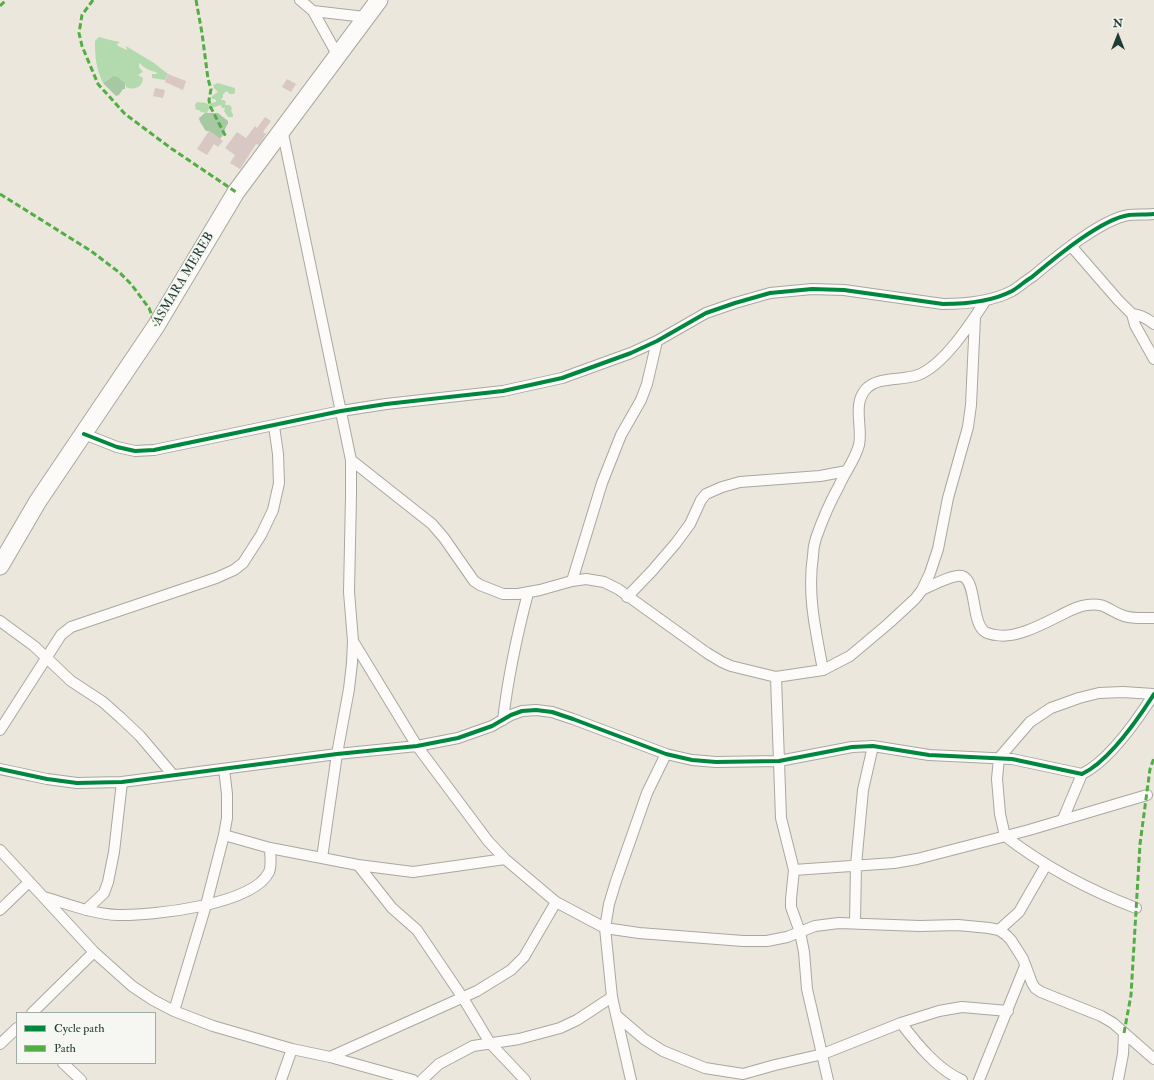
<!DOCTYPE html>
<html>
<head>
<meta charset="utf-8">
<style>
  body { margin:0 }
  #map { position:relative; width:1154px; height:1080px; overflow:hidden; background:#ece7dc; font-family:"IM FELL Double Pica",serif }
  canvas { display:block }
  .legend { position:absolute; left:16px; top:1012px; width:140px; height:52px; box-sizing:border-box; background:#f6f6f2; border:1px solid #a0aca6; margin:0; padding:5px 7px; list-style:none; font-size:12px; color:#1f3d34 }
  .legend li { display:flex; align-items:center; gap:8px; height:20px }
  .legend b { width:20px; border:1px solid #a0aca6 }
  .north { position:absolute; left:1098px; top:16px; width:40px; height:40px; -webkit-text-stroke:3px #f6f6f2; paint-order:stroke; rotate:0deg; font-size:11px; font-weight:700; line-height:16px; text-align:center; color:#1f3d34 }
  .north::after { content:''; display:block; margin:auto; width:14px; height:18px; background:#1f3d34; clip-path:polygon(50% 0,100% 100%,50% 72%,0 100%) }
</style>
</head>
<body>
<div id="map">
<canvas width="1154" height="1080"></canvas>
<ul class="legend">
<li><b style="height:5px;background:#00873e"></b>Cycle path</li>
<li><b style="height:5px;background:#52ad45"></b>Path</li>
</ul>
<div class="north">N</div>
</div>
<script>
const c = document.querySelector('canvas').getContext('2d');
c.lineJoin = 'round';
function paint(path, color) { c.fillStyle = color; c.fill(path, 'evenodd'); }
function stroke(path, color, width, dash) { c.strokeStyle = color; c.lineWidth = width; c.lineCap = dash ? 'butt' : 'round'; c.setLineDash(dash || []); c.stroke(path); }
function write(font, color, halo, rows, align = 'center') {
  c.font = font + ' "IM FELL Double Pica",serif'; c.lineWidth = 3.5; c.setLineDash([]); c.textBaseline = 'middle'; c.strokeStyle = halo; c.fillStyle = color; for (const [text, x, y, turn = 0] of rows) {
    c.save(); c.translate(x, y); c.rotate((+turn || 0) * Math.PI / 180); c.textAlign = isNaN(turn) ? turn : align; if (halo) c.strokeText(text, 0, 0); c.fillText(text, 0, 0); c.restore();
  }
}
const green = new Path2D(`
  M99,37L110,40L120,42L117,44L118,46L127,50L126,46L154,63L168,74L165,80L152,78V74H157L156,72C151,71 143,68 140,63L139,64V67L143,72L138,75L143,78C143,87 134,91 126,87L125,83L118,77H111L103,83C96,69 95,57 95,41Z
  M218,83L235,88V93L233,94H229L227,91L223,94V97L221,100H224L226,102L225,105H230L232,109L231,110L233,115V117H228L224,111L225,108H222L221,105L209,109L207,113L201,112L199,110H196L195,105L197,102L206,103L209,105L211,103L216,102V100L211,98L212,96L218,92L214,88L213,85Z`);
const forest = new Path2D(`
  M113,76L118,77L125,83V89H123L119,95L116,96L103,83Z
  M205,113H218L228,121V124C224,128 225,134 220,139L209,131H206C204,128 199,121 199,118Z`);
const building = new Path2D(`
  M168,74L186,81L183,90L165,82Z
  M287,79L296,84L291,92L282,87Z
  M155,88L165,90L163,98L153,96Z
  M265,117L271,121L263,132L266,134L259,145L256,144L240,169L230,163L235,155L225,148L237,132L246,138L255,126L257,128Z
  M209,131L223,141L218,147L214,144L207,155L197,149Z`);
const minor = new Path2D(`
  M300,0L313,11L338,56
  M313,11L365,17
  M282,129L351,460V496L349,592L353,641L352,663L349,689L337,754L322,858
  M1072,247L1118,300L1132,314L1135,325L1154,359
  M1132,314C1141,315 1147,318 1154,324
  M84,434L117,447L135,451L154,450L341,411L386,404L503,391L562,378L631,353L657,341L706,313L735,303L770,293L812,289L844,290L943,304C966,304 991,302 1012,291C1019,287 1025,281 1032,277C1055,258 1101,219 1129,215C1137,214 1146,215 1154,214
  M351,460L432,524L444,538L474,581L480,585L503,594H518L540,590L572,581L586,579L604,582L618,589L707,653L722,662L731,666L776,677L823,670L850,656L888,624L915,599L922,590L930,573L938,549L948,498L968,427L971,405L975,317
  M572,581L602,483L621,435L641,400L647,384L657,341
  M922,590C931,586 953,574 962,576C977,581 971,621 984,631C986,633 993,635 996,635C1015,639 1041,625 1059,616C1067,612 1077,606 1087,605C1105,602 1109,611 1124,616C1133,619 1144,618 1154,618
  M627,597L652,571L676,543L690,524L701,500L706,494L722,487L740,482L820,476L847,471
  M0,621L34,646L71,681L103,702L121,718L140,736L173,775
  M353,641L417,746L488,841L505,859L556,902L605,928L639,933L743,941H767L787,937L815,926L839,923L920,926L958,925L989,928L999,930L1006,935L1011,940L1023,959L1032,983L1035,988L1041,992L1101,1016L1113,1023L1154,1059
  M823,670C816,632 807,595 813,556C813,551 814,544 816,538C822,521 830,502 839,486C845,472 855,460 859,445C863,428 852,404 866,389C878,376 902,381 918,375C944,365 971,323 986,300
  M776,677L781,818L794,870L791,899V907L800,932L804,952L807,989L828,1080
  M503,720C508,677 517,635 528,593
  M0,730L61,635L71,627L216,578L234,570L243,563L261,535L273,510L279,483L278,454L274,426
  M0,769L47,779L77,783L122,782L337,754L417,746L458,738L492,726L511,715L522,711L536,710L552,712L573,719L666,754L692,760L716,762L779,761L852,747L873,746L929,755L1012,759L1082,774C1109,761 1138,719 1154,694
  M1063,819L1082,774
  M224,835L270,848L358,865L413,872L505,859
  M0,850L94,952L132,986L153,1000L174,1011L213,1026L292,1049L330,1057L413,1080
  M358,865L392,908L417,930L463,998L490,1043L525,1080
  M794,870L894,863L917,859L1029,830L1147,795
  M44,897C68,904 93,914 118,915C151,916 253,905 269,872C272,865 270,855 270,848
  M1136,908C1089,890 1045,867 1005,836L1000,814L997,779L999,758L1030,722L1051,708L1079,698L1099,693L1123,692L1154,694
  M0,910L29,882
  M86,910L104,893L108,882L114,852L122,782
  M855,923L856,865L863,790L873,746
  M999,930L1019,912L1046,865
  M174,1011L206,905L224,835L227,818V794L224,769
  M32,1013L94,952
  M616,1015L644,1039L663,1051L705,1068L743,1074L775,1065L823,1054L901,1023L939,1011L962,1007L1008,1011
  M901,1023C917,1044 938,1070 962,1080
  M0,1044L17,1028
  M330,1057L477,991L511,970L524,957L556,902
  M63,1063L81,1080
  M281,1080L292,1049
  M422,1080L439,1064L473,1046L519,1039L560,1028L577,1020L612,997
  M631,1080L612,997L605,928L609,904L616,881L647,793L666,754
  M979,1080L1025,966
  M1118,1080L1123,1054L1124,1033`);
const trunk = new Path2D(`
  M0,566L38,501L156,326L236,192L379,0`);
const quiet = new Path2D(`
  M93,0L82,15L79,33L82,46L98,84L125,114L172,149L236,192
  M196,0L202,33L208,79L211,89L209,100L210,106L226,137
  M0,6L6,0
  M0,194L91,251L120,273L131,284L149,308L156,326
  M1124,1033L1131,995L1140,844L1150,769L1154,758`);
const cycleway = new Path2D(`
  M84,434L117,447L135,451L154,450L341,411L386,404L503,391L562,378L631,353L657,341L706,313L735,303L770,293L812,289L844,290L943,304C966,304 991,302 1012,291C1019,287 1025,281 1032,277C1055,258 1101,219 1129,215C1137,214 1146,215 1154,214
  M0,769L47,779L77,783L122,782L337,754L417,746L458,738L492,726L511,715L522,711L536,710L552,712L573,719L666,754L692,760L716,762L779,761L852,747L873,746L929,755L1012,759L1082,774C1109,761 1138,719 1154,694`);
const streetNames = [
  ["ASMARA MEREB",184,279,-59]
];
paint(green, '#b3d9ae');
paint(forest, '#a6c9a3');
paint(building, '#d8c7c2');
stroke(minor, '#a7a8a1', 12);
stroke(trunk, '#a7a8a1', 19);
stroke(minor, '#fcfbfa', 10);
stroke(trunk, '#fcfbfa', 17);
stroke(quiet, '#52ad45', 3, [6, 3]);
stroke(cycleway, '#00873e', 4);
write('13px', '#1f3d34', '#f6f6f2', streetNames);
</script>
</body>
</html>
